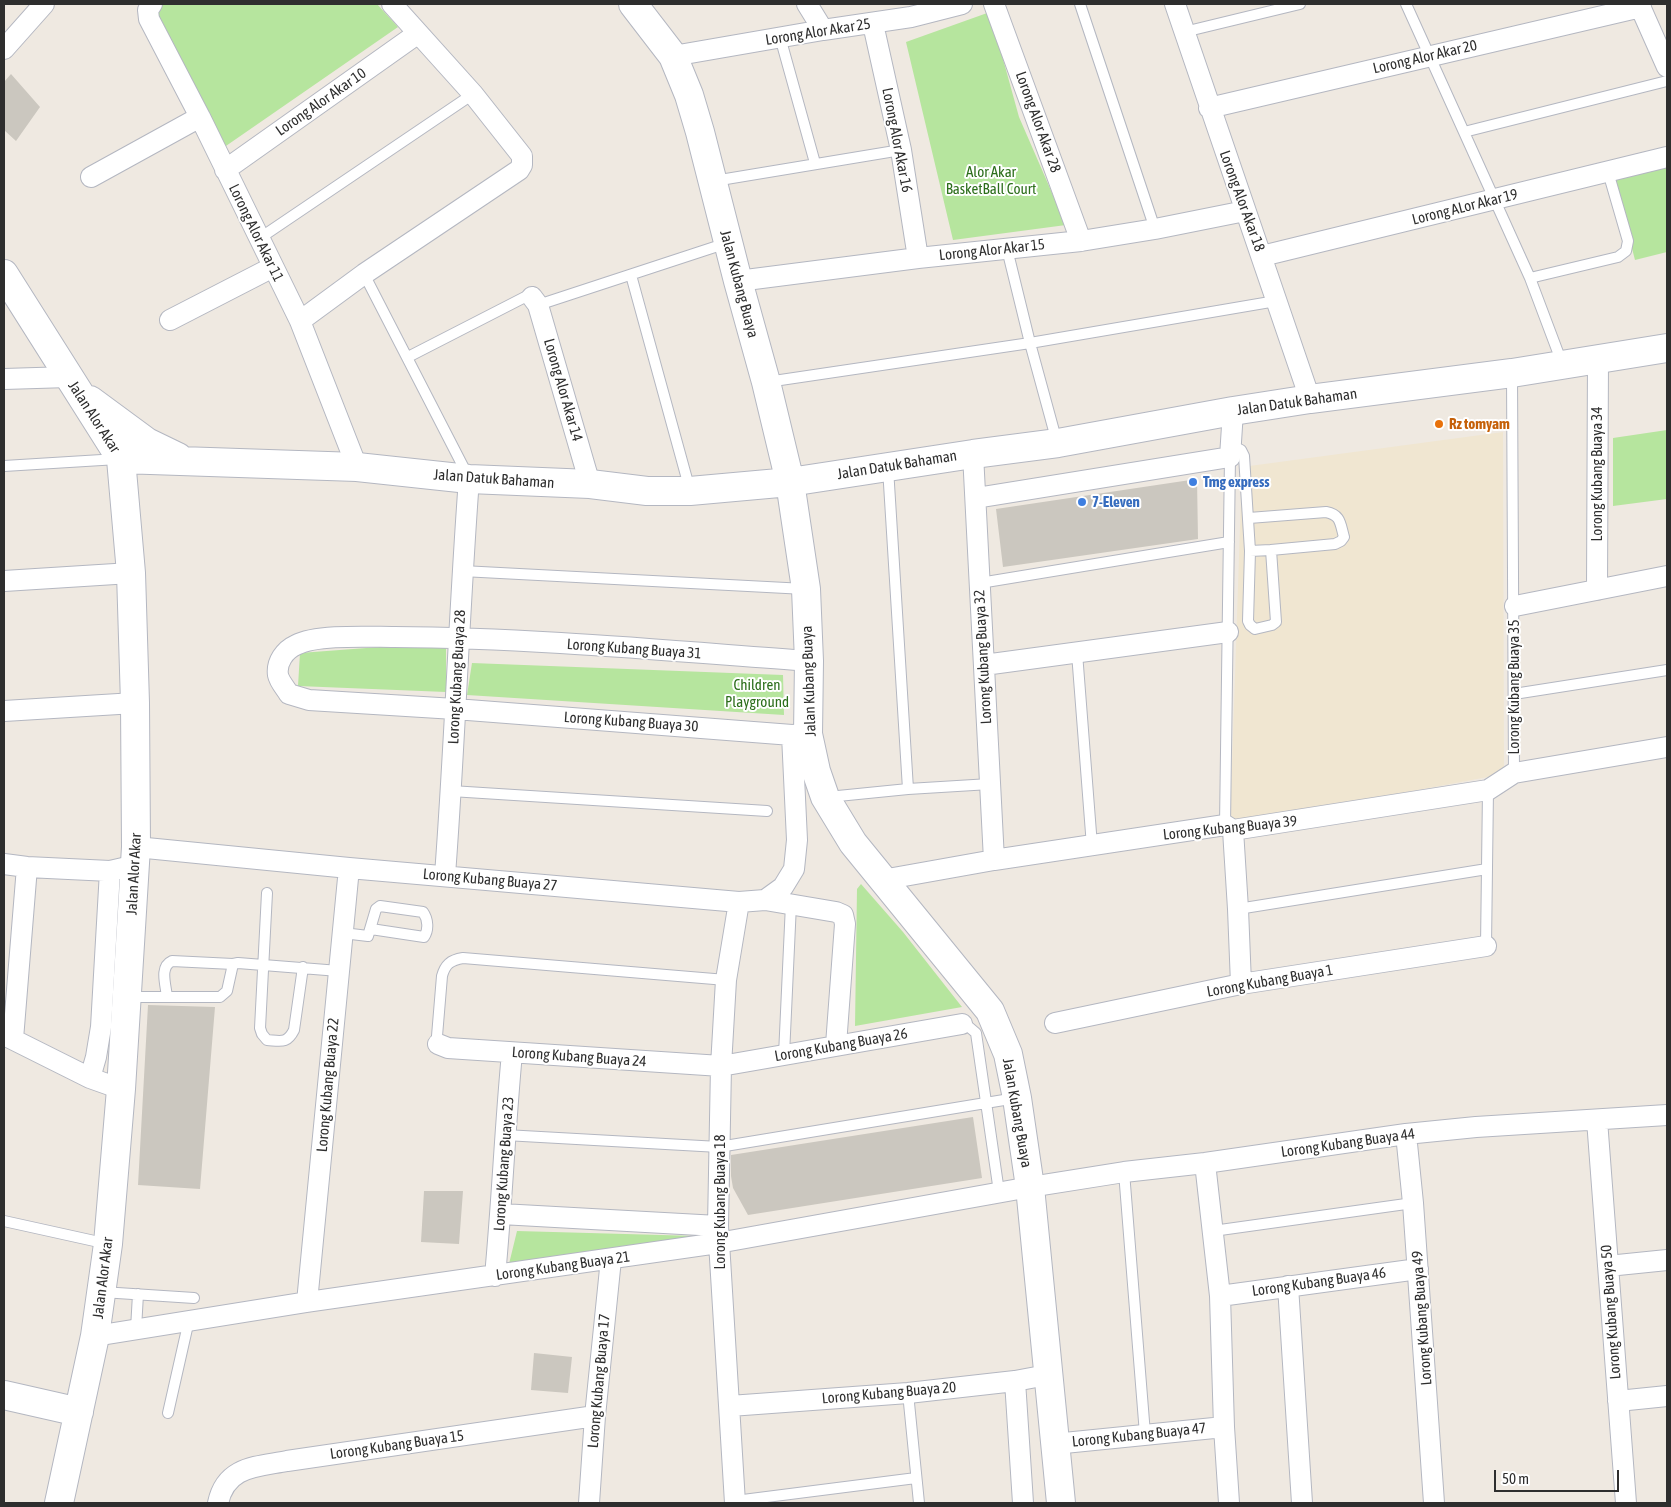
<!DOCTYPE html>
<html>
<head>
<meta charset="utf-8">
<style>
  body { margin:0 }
  #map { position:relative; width:1671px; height:1507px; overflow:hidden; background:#efe9e1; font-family:"Asap Condensed",sans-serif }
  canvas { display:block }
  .frame { position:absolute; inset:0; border:5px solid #2e2e2e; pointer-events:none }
  .scale { position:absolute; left:1494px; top:1470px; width:125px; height:22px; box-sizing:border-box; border:2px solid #2e2e2e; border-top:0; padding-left:6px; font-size:15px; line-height:18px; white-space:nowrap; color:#2e2e2e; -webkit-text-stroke:4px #fff; paint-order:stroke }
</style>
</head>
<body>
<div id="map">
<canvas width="1671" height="1507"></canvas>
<div class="frame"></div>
<div class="scale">50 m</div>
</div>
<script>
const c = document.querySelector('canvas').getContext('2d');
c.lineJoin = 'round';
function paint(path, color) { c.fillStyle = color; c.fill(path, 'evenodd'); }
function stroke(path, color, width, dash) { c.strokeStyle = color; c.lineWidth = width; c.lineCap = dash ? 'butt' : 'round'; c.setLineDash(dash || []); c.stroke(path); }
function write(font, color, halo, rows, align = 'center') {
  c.font = font + ' "Asap Condensed",sans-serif'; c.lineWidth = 4; c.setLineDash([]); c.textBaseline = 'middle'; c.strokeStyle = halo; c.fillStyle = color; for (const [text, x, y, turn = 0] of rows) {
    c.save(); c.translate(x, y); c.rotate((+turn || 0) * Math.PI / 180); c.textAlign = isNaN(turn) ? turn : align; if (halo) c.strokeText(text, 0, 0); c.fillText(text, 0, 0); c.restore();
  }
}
const education = new Path2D(`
  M1503,432L1504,774L1230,825L1242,467Z`);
const green = new Path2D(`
  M158,4H377L398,27L223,148L150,12Z
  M990,12L1019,117L1066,225L953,240L906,42Z
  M1667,163V252L1635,260L1613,175Z
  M1667,430V499L1613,506V438Z
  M446,642V692L298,686L300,653Z
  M472,663L783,675L784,715L467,695Z
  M861,884L903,932L962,1007L855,1026L857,889Z
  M517,1231L697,1236L509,1264Z`);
const building = new Path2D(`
  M11,74L40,107L16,141L4,130V82Z
  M1197,479L1198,539L1003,567L996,509Z
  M148,1005L215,1007L200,1189L138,1185Z
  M973,1117L982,1178L748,1215L733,1188L731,1176V1155Z
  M424,1191H463L459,1244L421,1242Z
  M534,1353L572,1357L568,1393L531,1390Z`);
const lane = new Path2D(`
  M1080,4L1155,229
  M1406,4L1530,278L1562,363
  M1184,32L1300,4
  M780,37L815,163
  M1464,132L1667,81
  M714,181L901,150
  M260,238L473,94
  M1007,249L1030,343L1057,442
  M364,274L468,476
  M631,275L690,490
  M1530,278L1618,257L1626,251L1628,241L1608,172
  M538,305L727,243
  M408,357L525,297H532
  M1512,374L1514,773
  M767,382L1030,343L1276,301
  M1231,445L1241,450L1244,456L1250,551L1248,621L1250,625L1255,629L1272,625L1276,622L1271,550L1335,544L1341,541L1344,537C1340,523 1341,515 1326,512L1249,518
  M4,466L118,459
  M888,468L908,789
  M1250,551L1271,550
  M462,571L805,589
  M980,583L1229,542
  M1077,653L1092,846
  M1514,694L1667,670
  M451,791L767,811
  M828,797L908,789L990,784
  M1225,825L1230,457
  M267,893L260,1028L262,1034L267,1040C281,1041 287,1044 294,1030L303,967
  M1238,909L1487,869
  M343,933L368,936L376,909L380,906L423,912C428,919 429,930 424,937L371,929
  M1486,946L1488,790
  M128,997H220L227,991L233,964L238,963L339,971
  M167,997C166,985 159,967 172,961L233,964
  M962,1024L969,1027L976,1033L999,1192
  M438,1044L437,1036L442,976C445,965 450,960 463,958L726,980
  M784,1055L791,904
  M505,1135L719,1147L1016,1098
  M1124,1172L1145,1434
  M4,1221L108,1244
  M1213,1231L1413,1203
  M102,1292L194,1298
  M136,1329L138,1294
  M908,1393L919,1503
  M168,1413L189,1320
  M735,1501L916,1478`);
const street = new Path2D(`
  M152,4L148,10L149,19L200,117L300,321L357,467
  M807,4L823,30
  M994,4L1081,241
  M1175,4L1310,399
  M1639,4L1667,67
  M873,24L901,150L918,258
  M4,49L44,4
  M673,56L823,30L911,17L962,4
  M1209,108L1641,7
  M225,170L417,34
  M91,177L200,117
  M1262,256L1667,157
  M738,281L918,258L1081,241L1155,229L1245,211
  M532,297L538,305L590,484
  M170,320L273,267
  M300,321L364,274L519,170L522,165V156L473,94L392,4
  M4,379L69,377
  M973,454L994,860
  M976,498L1230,457L1233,411
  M4,581L131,573
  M1597,590L1598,358
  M1515,606L1667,576
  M984,665L1228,632
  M4,711L135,703
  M808,734L792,735L455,709L309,700L289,694C286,689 279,681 278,675C276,662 285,650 296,645C317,634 370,637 394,637C532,638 671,651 809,661
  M1233,830L1238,909L1241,984
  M136,847L349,868L739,902L765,900L836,912L843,915L845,924L836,1045
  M4,864L27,867L110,871L123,868
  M445,875C455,743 459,611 469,479
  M882,880L994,860L1225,825L1233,830L1488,790L1514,773L1667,747
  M765,900L783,887L794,869L797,840L792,735
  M1055,1023L1241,984L1486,946
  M4,1035L90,1078L121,1089
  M13,1039L27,867
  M438,1044L448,1048L721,1066L962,1024
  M90,1078L96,1057L101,1027L110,871
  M1597,1120L1626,1503
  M1406,1134L1413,1203L1434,1503
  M1205,1163L1220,1296L1224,1427L1229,1503
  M501,1214L718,1226
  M1608,1266L1667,1260
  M495,1276C502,1202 505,1127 512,1053
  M1288,1286L1302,1503
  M1220,1296L1418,1269
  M307,1302L349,868
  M95,1336L307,1302L718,1243L1030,1187L1124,1172L1205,1163L1406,1134L1476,1127L1667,1115
  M1015,1381L1023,1503
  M1618,1401L1667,1396
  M730,1406L908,1393L1015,1381L1047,1375
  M1054,1444L1224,1427
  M218,1503C226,1466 256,1467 287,1461L595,1416
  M589,1503L595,1416L611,1259
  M735,1503L718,1226L721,1066L726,980L739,902`);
const secondary = new Path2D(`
  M633,4L673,56L689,95L700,132L738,281L766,382L790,482L806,589L809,661L808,734L816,771L825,797L853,843L990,1011L1008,1054L1017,1098L1030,1187L1061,1503
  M4,274L121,459L131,573L135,703L136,847L121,1089L108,1244L95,1336L59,1503
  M90,400L147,442L178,457
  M121,459L357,467L469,479L590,484L647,491H690L790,482L973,454L1058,443L1233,411L1310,399L1512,373L1667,348
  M4,1395L79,1412`);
const markers = [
  [1439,424,5,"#e8710a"],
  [1193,482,5,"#3f7fe0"],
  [1082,502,5,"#3f7fe0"]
];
const streetNames = [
  ["Lorong Alor Akar 25",818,32,-9],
  ["Lorong Alor Akar 20",1425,57,-13],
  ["Lorong Alor Akar 10",321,102,-35],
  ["Lorong Alor Akar 28",1038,122,70],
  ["Lorong Alor Akar 16",897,140,79],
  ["Lorong Alor Akar 18",1242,201,70],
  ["Lorong ALor Akar 19",1465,207,-14],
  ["Lorong Alor Akar 11",256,233,64],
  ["Lorong Alor Akar 15",992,250,-6],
  ["Jalan Kubang Buaya",739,284,75],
  ["Lorong Alor Akar 14",563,390,74],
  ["Jalan Datuk Bahaman",1297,402,-8],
  ["Jalan Alor Akar",94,417,57],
  ["Jalan Datuk Bahaman",897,465,-9],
  ["Lorong Kubang Buaya 34",1597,474,-90],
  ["Jalan Datuk Bahaman",494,479,4],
  ["Lorong Kubang Buaya 31",634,649,4],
  ["Lorong Kubang Buaya 32",983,657,-93],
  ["Lorong Kubang Buaya 28",457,677,-87],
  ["Jalan Kubang Buaya",809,681,-92],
  ["Lorong Kubang Buaya 35",1514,687,-90],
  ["Lorong Kubang Buaya 30",631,722,4],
  ["Lorong Kubang Buaya 39",1230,828,-6],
  ["Jalan Alor Akar",134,874,-87],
  ["Lorong Kubang Buaya 27",490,880,5],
  ["Lorong Kubang Buaya 1",1270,981,-10],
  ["Lorong Kubang Buaya 26",841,1045,-10],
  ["Lorong Kubang Buaya 24",579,1057,4],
  ["Lorong Kubang Buaya 22",328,1085,-85],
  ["Jalan Kubang Buaya",1017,1113,80],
  ["Lorong Kubang Buaya 44",1348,1143,-8],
  ["Lorong Kubang Buaya 23",504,1164,-86],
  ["Lorong Kubang Buaya 18",720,1202,-90],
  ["Lorong Kubang Buaya 21",563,1266,-8],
  ["Jalan Alor Akar",103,1278,-83],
  ["Lorong Kubang Buaya 46",1319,1282,-8],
  ["Lorong Kubang Buaya 50",1611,1312,-94],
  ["Lorong Kubang Buaya 49",1422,1318,-94],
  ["Lorong Kubang Buaya 17",599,1381,-85],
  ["Lorong Kubang Buaya 20",889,1393,-5],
  ["Lorong Kubang Buaya 47",1139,1435,-6],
  ["Lorong Kubang Buaya 15",397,1445,-8]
];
const parkNames = [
  ["Alor Akar",991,172],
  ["BasketBall Court",991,189],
  ["Children",757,685],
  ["Playground",757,702]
];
const foodNames = [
  ["Rz tomyam",1449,424]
];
const shopNames = [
  ["Tmg express",1203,482],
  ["7-Eleven",1092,502]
];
paint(education, '#f0e6d1');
paint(green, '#b6e59e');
paint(building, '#cbc7bf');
stroke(lane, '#b4b7c1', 12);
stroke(street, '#b4b7c1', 22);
stroke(secondary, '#b4b7c1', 30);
stroke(lane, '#fff', 10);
stroke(street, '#fff', 20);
stroke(secondary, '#fff', 28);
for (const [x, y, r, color] of markers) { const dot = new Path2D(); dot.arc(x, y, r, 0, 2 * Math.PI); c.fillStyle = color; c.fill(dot); stroke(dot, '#fff', 2); }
write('15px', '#2e2e2e', '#fff', streetNames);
write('15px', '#2c6e1b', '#fff', parkNames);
write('bold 15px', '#c56008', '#fff', foodNames, 'left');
write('bold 15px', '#366cbe', '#fff', shopNames, 'left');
</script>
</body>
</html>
